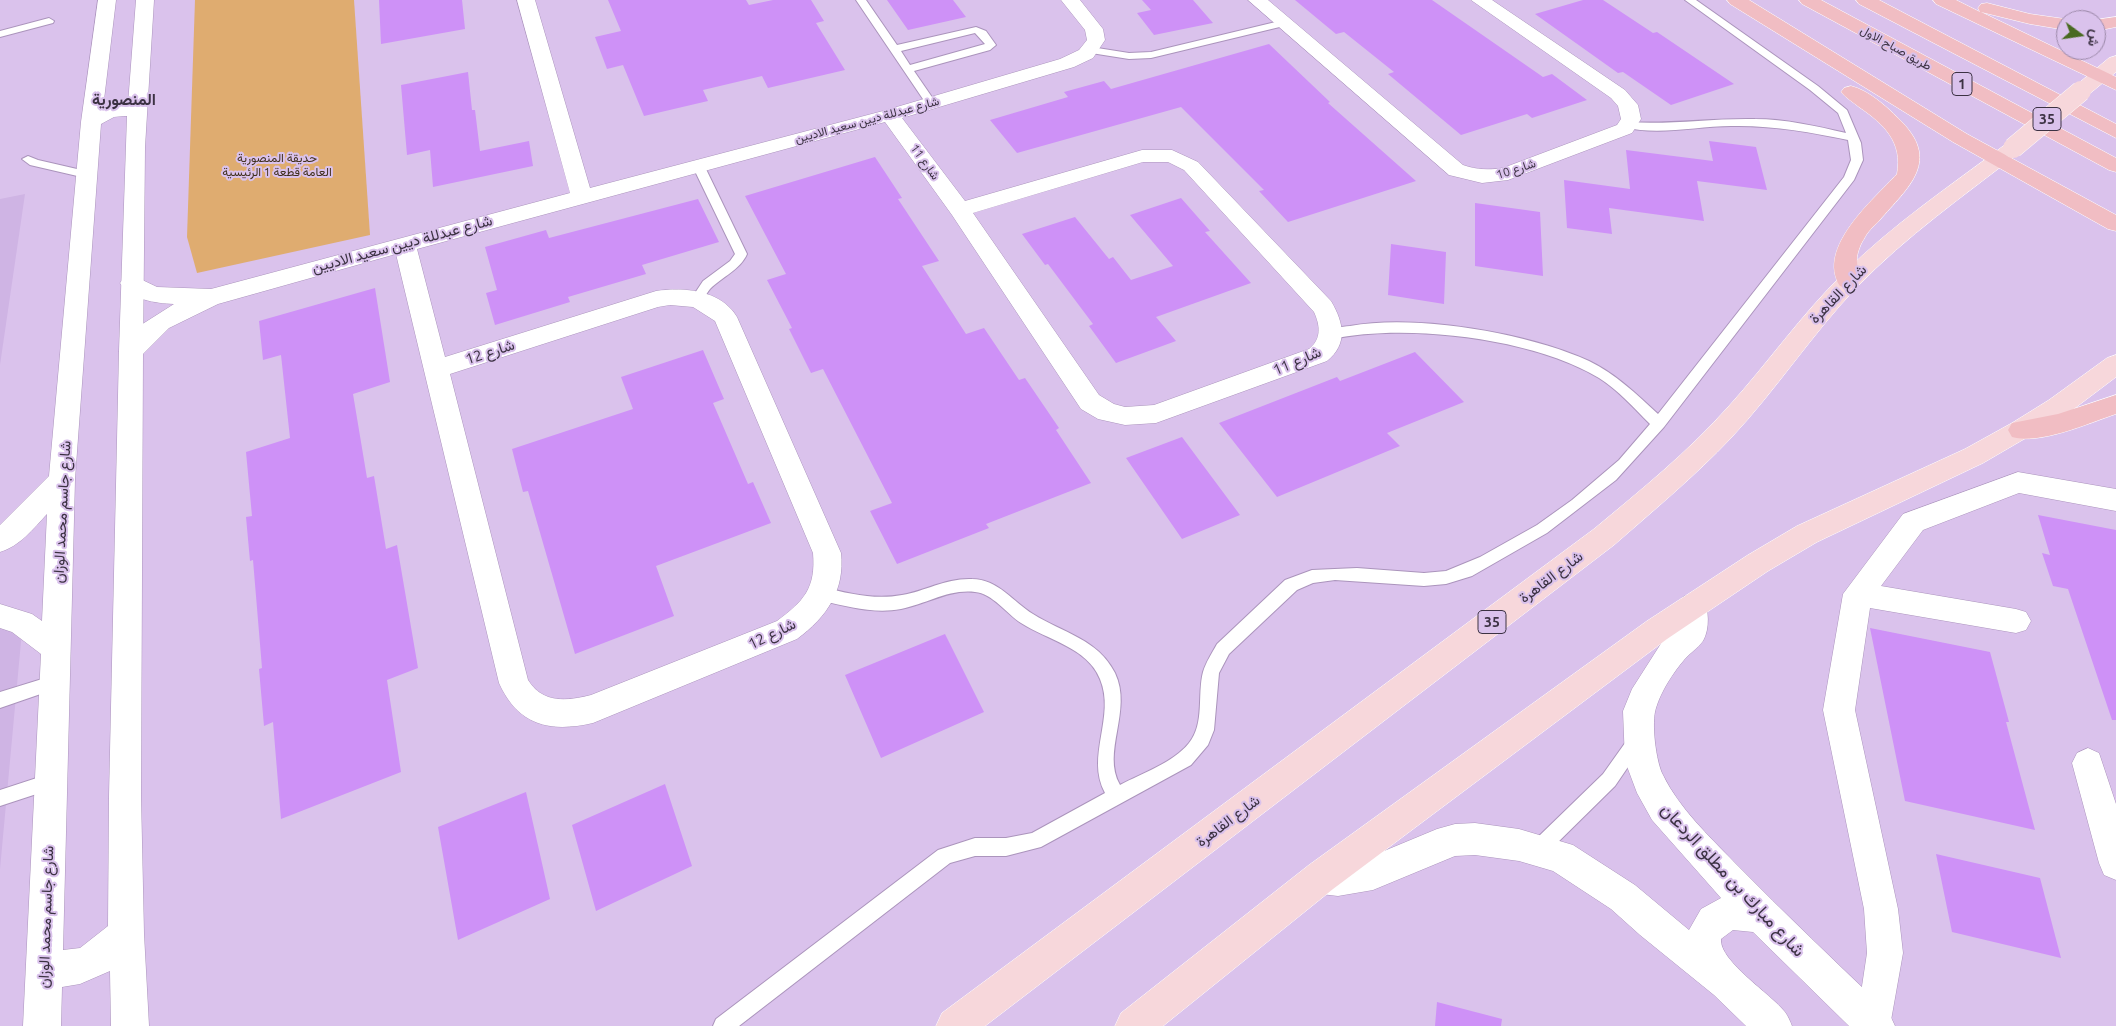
<!DOCTYPE html>
<html>
<head>
<meta charset="utf-8">
<style>
  body { margin:0 }
  #map { position:relative; width:2116px; height:1026px; overflow:hidden; background:#dac2ec; font-family:Ubuntu,Vazirmatn,sans-serif }
  canvas { display:block }
  .north { position:absolute; left:2056px; top:10px; width:50px; height:50px; box-sizing:border-box; background:#dac2ec; border:1px solid #9b88a8; border-radius:50%; rotate:104deg; font-size:14px; font-weight:700; line-height:20px; text-align:center; color:#3c3243 }
  .north::after { content:''; display:block; margin:auto; width:18px; height:22px; background:#496a21; clip-path:polygon(50% 0,100% 100%,50% 72%,0 100%) }
</style>
</head>
<body>
<div id="map">
<canvas width="2116" height="1026"></canvas>
<div class="north">ش</div>
</div>
<script>
const c = document.querySelector('canvas').getContext('2d');
c.lineJoin = 'round';
function paint(path, color) { c.fillStyle = color; c.fill(path, 'evenodd'); }
function stroke(path, color, width, dash) { c.strokeStyle = color; c.lineWidth = width; c.lineCap = dash ? 'butt' : 'round'; c.setLineDash(dash || []); c.stroke(path); }
function write(font, color, halo, rows, align = 'center') {
  c.font = font + ' Ubuntu,Vazirmatn,sans-serif'; c.lineWidth = 4; c.setLineDash([]); c.textBaseline = 'middle'; c.strokeStyle = halo; c.fillStyle = color; for (const [text, x, y, turn = 0] of rows) {
    c.save(); c.translate(x, y); c.rotate((+turn || 0) * Math.PI / 180); c.textAlign = isNaN(turn) ? turn : align; if (halo) c.strokeText(text, 0, 0); c.fillText(text, 0, 0); c.restore();
  }
}
const built = new Path2D(`
  M25,194L0,365V199Z
  M0,627L22,631L0,869Z`);
const green = new Path2D(`
  M195,0H354L370,235L197,273L187,237Z`);
const building = new Path2D(`
  M379,0H462L465,29L381,44Z
  M608,0H746L749,5L773,0H811L824,21L816,23L845,70L768,88L762,76L703,90L708,101L644,116L623,65L607,69L595,37L621,31Z
  M887,0H953L966,17L908,30Z
  M1142,0H1193L1213,23L1154,35L1137,13L1151,10Z
  M1295,0H1432L1543,77L1552,74L1587,100L1532,118L1527,114L1461,135L1388,74L1394,72L1344,32L1336,34Z
  M1583,0H1603L1653,33L1657,32L1734,84L1671,105L1623,72L1618,73L1535,14Z
  M1269,44L1330,102L1328,103L1416,181L1288,222L1259,191L1264,190L1181,107L1017,153L990,120L1068,97L1064,92L1104,81L1111,89Z
  M468,72L472,110H475L480,151L529,141L533,166L433,187L430,150L407,155L401,85Z
  M1709,141L1756,147L1767,190L1697,181L1704,221L1609,208L1612,234L1567,228L1564,180L1630,189L1626,150L1713,161Z
  M875,157L902,198L898,199L939,261L922,266L966,334L984,328L1019,380L1025,378L1059,428L1056,430L1091,483L986,524L989,528L897,564L870,511L892,503L823,369L811,373L789,329L792,328L767,280L786,274L745,196Z
  M1181,198L1210,231L1205,232L1251,283L1156,317L1176,341L1116,363L1089,326L1093,324L1048,264L1045,265L1022,234L1075,217L1109,259L1113,257L1131,280L1173,266L1130,215Z
  M698,199L719,242L642,265L646,274L568,297L570,302L495,325L486,293L497,290L485,247L546,230L549,238Z
  M1475,203L1540,212L1543,276L1475,266Z
  M1391,244L1446,252L1444,304L1388,295Z
  M375,288L390,382L353,394L367,478L374,476L386,549L397,545L418,668L387,680L401,772L281,819L273,722L264,726L259,669L262,668L253,560L250,561L246,517L252,516L246,452L290,438L281,355L263,360L259,321Z
  M703,350L724,399L713,403L748,484L753,482L771,523L656,566L674,616L575,654L528,491L523,492L512,449L633,409L621,377Z
  M1415,352L1464,402L1387,433L1400,446L1277,497L1219,423L1337,377L1340,381Z
  M1182,437L1240,515L1182,539L1126,458Z
  M2038,515L2116,530V720H2112L2068,589L2053,586L2042,553L2050,555Z
  M1870,628L1990,652L2009,722H2006L2035,830L1905,801Z
  M945,634L984,712L881,758L845,675Z
  M665,784L692,866L596,911L572,825Z
  M526,792L550,899L458,940L438,827Z
  M1936,854L2040,878L2061,958L1952,932Z
  M1437,1002L1502,1019L1501,1026H1435Z`);
const lane = new Path2D(`
  M856,0H866L897,45L976,27L986,31L996,45L990,50L914,71L936,103L931,106L927,105ZM975,33L985,44L910,65L901,51Z
  M1685,0H1696L1818,86L1847,110L1861,143L1863,160L1854,180L1664,427L1616,480L1547,533L1472,576L1446,584L1424,586L1335,580L1313,583L1297,590L1229,654L1219,673L1214,730L1208,745L1191,765L1041,847L1006,856H975L950,863L739,1026H713L716,1019L938,850L975,838H1006L1032,833L1105,793C1085,756 1116,717 1100,679C1087,647 1047,640 1021,623C1007,614 992,593 975,592C948,589 927,604 901,609C875,614 849,607 823,601L817,599L815,594L817,589L823,587C849,594 876,600 902,595C926,591 946,578 972,579C998,579 1013,602 1033,614C1063,633 1098,639 1115,673C1133,711 1101,752 1120,785C1142,773 1173,763 1189,743C1205,723 1197,695 1203,672C1206,662 1212,653 1217,644L1285,580L1312,570L1357,568L1424,573L1446,571L1480,557L1537,525L1572,500L1619,460L1650,424C1634,408 1618,390 1599,378C1534,338 1405,323 1332,339L1325,334C1329,327 1342,327 1350,326C1417,314 1527,333 1589,361C1616,374 1636,394 1658,414L1844,177L1851,160L1848,140C1809,132 1771,125 1731,126C1697,126 1658,136 1624,127V123L1628,122C1670,125 1712,118 1755,119C1785,119 1816,126 1846,133L1838,113L1810,90Z
  M49,18L54,21L53,23L0,37V31Z
  M1284,20L1288,21V25L1151,58L1129,59L1091,53L1086,50L1091,47L1129,53L1151,52Z
  M28,156L38,160L90,172L92,174L86,178L30,165L22,159Z
  M698,162L704,165L747,254C740,270 722,277 710,289C705,295 704,301 697,303L691,299L703,281L730,261L735,254L692,165Z
  M55,675L61,677L63,682L61,687L0,708V692Z
  M1636,734L1642,736L1645,742L1615,786L1549,851L1533,855L1526,852L1524,846L1526,840L1538,837L1603,774L1630,736Z
  M52,773L58,775L61,781L58,787L0,806V790Z`);
const street = new Path2D(`
  M517,0H535L590,188L883,111L1060,59L1079,50L1087,40L1085,30L1061,0H1080L1103,29L1105,40L1093,58L1074,67L902,118L965,201L1142,150H1172L1198,162L1331,301C1344,323 1348,344 1327,361L1156,423L1125,425L1098,419L1081,409L952,215L885,122L417,249L445,357L656,291C684,287 721,290 737,317L841,553C845,590 827,617 797,639L593,723C549,733 518,725 499,683L396,254L218,304L169,328L140,357L131,360L122,357L119,351L141,325L174,304C155,303 131,300 120,283L124,278L132,275L157,287L211,289L570,193ZM1143,162H1168L1184,170L1314,312C1320,325 1322,339 1309,349L1154,405L1125,407L1114,404L1099,395L973,213ZM670,305L693,307L715,321L813,553C816,588 804,601 777,621L591,695C567,701 543,704 528,680L450,374L658,307Z
  M1248,0H1268L1463,165C1477,170 1489,170 1503,168L1617,125L1621,119L1618,106L1611,98L1471,0H1492L1625,90L1638,105L1641,119L1632,133L1508,180L1482,183L1449,175Z
  M2018,472L2116,489V511L2019,493L1923,530L1881,586L2016,609L2026,612L2031,621L2026,630L2016,633L1870,608L1855,710L1898,909L1903,953L1890,1026H1856L1867,953L1864,909L1823,710L1843,594L1903,514Z
  M2088,748L2099,753L2116,804V880L2104,875L2099,863L2072,763L2077,753Z`);
const secondary = new Path2D(`
  M98,0H116L103,108L128,104L136,0H154L145,147L143,351L141,796L144,934L149,1026H111L110,971L80,984L62,987L61,1026H23L41,654L12,632L0,628V604L32,614L42,621L47,514C33,529 20,546 0,552V525L49,476L81,122ZM124,116H127L119,351L109,796L108,926L80,948L63,950L75,479L101,124L114,117Z
  M1693,594L1703,597C1709,609 1710,629 1703,641C1698,648 1690,653 1684,660C1673,673 1661,691 1656,708C1651,722 1656,762 1663,775C1679,808 1709,836 1734,862C1785,914 1837,963 1889,1013L1895,1026H1849L1753,932L1733,930L1721,939C1719,961 1771,994 1785,1012C1788,1016 1790,1021 1792,1026H1746L1714,995L1640,935L1611,909L1553,871L1519,861L1475,855L1455,856L1373,890L1338,896L1321,894L1309,889L1304,877L1309,865L1321,860L1338,862L1372,856L1437,829L1455,824L1475,823L1519,829L1573,845L1635,885L1689,930L1701,909L1721,898L1652,820L1637,793L1625,761L1623,711L1632,689L1662,642L1677,628L1678,606L1683,597Z`);
const primary = new Path2D(`
  M2116,56V72L2088,95H2074L2071,91L2074,87L2109,58Z
  M2013,142L2020,144L2023,148L2020,152C1965,195 1906,236 1857,287C1812,334 1776,390 1731,438C1695,476 1654,510 1614,545L985,1026H936L942,1013L1594,529C1641,490 1688,452 1729,406C1768,363 1801,315 1843,274C1892,225 1950,186 2006,144Z
  M2116,355V377L2067,414L1983,463L1817,542L1768,571L1667,639L1333,889L1163,1026H1115L1121,1013L1309,865L1647,621L1748,555L1797,526L1965,449L2012,423L2049,400L2107,358Z`);
const highway = new Path2D(`
  M1727,0H1749L1967,134L2116,215V231L2108,229L1953,142L1730,4Z
  M1799,0H1821L2116,158V172L2109,170L1802,4Z
  M1856,0H1879L2116,124V138L1859,4Z
  M1933,0H1956L1980,12L1978,8L1981,4L1987,3L2030,14L2072,20H2066V30L2030,24L1981,12L2116,77V90L1936,4Z
  M2116,17V27L2096,31V20H2094Z
  M1851,86C1868,90 1886,106 1898,118C1943,161 1908,187 1879,221C1874,226 1867,232 1864,239C1861,243 1858,251 1857,257C1856,267 1862,277 1856,286L1848,289L1840,286C1816,248 1873,200 1897,174C1903,142 1884,124 1859,107C1853,102 1846,98 1841,92L1844,88Z
  M2116,395V414C2089,423 2040,445 2012,437L2008,430L2012,423L2058,414Z`);
const primaryBridge = new Path2D(`
  M2013,148L2081,91`);
const farStreetnames = [
  ["طريق صباح الاول",1896,48,29],
  ["شارع عبدللة ديين سعيد الاديين",867,120,-15],
  ["شارع 11",925,162,54],
  ["شارع 10",1516,169,-18]
];
const farParknames = [
  ["حديقة المنصورية",277,158],
  ["العامة قطعة 1 الرئيسية",277,172]
];
const shields = [
  [1962,84,20],
  [2047,119,28],
  [1492,622,28]
];
const shieldNames = [
  ["1",1962,84],
  ["35",2047,119],
  ["35",1492,622]
];
const streetNames = [
  ["شارع عبدللة ديين سعيد الاديين",402,244,-15],
  ["شارع القاهرة",1838,294,-46],
  ["شارع 12",490,352,-18],
  ["شارع 11",1297,361,-23],
  ["شارع جاسم محمد الوزان",62,512,-87],
  ["شارع القاهرة",1551,577,-37],
  ["شارع 12",772,634,-26],
  ["شارع القاهرة",1228,821,-37],
  ["شارع جاسم محمد الوزان",46,917,-88]
];
const farDistrictnames = [
  ["المنصورية",124,100]
];
const nearStreetnames = [
  ["شارع مبارك بن مطلق الردعان",1733,880,47]
];
paint(built, '#cfb4e4');
paint(green, '#dfac70');
paint(building, '#ce91f7');
stroke(lane, '#ab94bc', 2);
stroke(street, '#ab94bc', 1);
stroke(secondary, '#ab94bc', 1);
stroke(primary, '#fff', 1);
stroke(highway, '#fff', 1);
paint(lane, '#fff');
paint(street, '#fff');
paint(secondary, '#fff');
paint(primary, '#f7d7db');
paint(highway, '#f1bdc3');
stroke(primaryBridge, '#fff', 21, []);
stroke(primaryBridge, '#f7d7db', 20);
write('12px', '#3c3243', '#dac2ec', farStreetnames);
write('12px', '#40301e', '#dac2ec', farParknames);
for (const [x, y, w] of shields) { const box = new Path2D(); box.roundRect(x - w / 2, y - 11.5, w, 23, 4); c.fillStyle = '#dac2ec'; c.fill(box); stroke(box, '#3c3243', 1); }
write('bold 14px', '#3c3243', null, shieldNames);
write('15px', '#3c3243', '#dac2ec', streetNames);
write('bold 16px', '#3c3243', '#dac2ec', farDistrictnames);
write('18px', '#3c3243', '#dac2ec', nearStreetnames);
</script>
</body>
</html>
